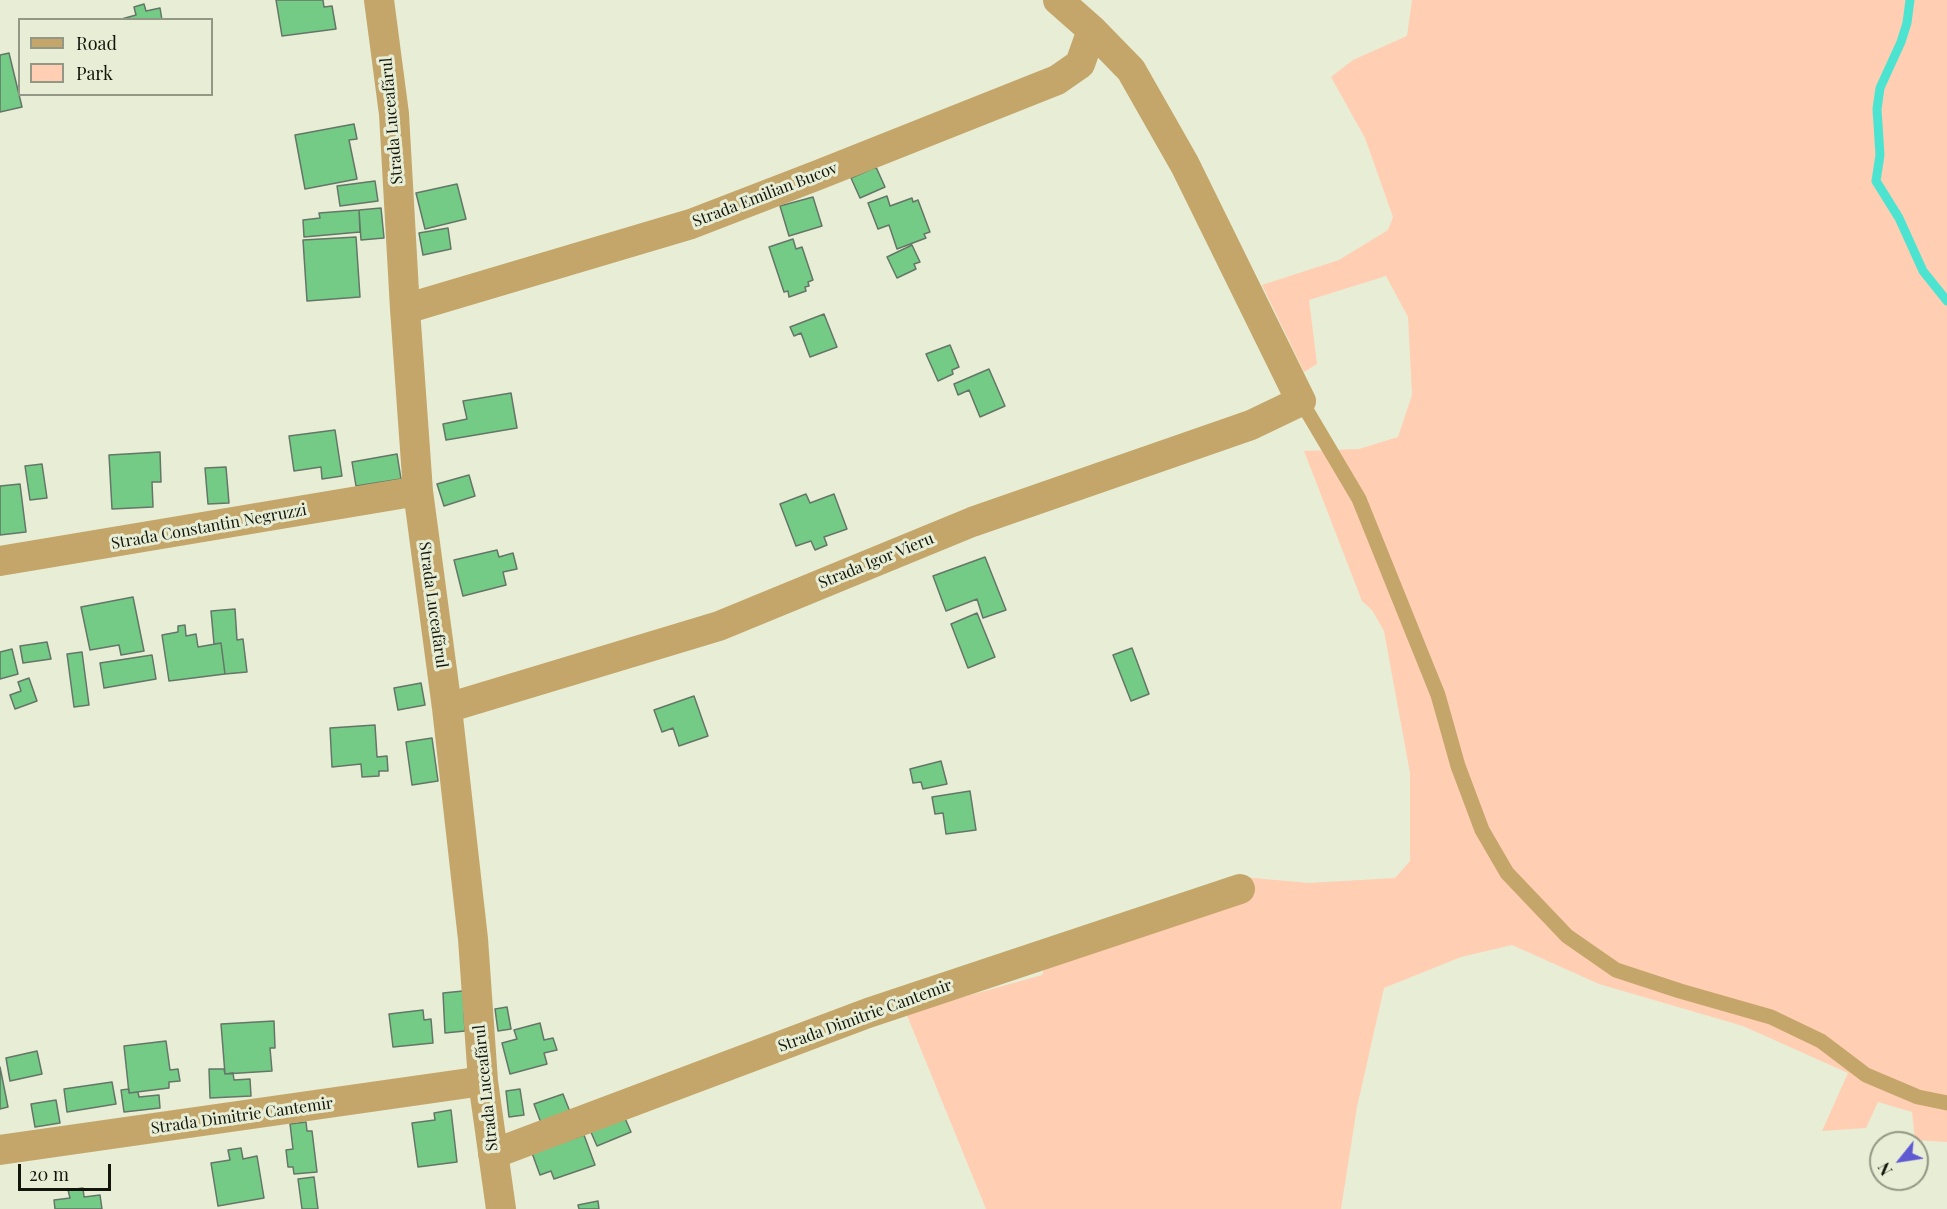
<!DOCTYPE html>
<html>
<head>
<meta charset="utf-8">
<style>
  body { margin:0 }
  #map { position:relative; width:1947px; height:1209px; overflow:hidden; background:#e8eed5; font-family:"Playfair Display",serif }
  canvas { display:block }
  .legend { position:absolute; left:18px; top:18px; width:195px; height:78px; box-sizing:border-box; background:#e8eed5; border:2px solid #939785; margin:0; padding:8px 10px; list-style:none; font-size:18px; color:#13150d }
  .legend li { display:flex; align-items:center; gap:12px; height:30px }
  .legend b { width:30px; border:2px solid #939785 }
  .north { position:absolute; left:1869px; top:1131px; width:60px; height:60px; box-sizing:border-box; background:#e8eed5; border:2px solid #939785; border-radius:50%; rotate:240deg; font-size:16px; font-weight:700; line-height:24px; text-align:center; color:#13150d }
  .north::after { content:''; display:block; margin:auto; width:21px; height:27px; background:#5f5ad2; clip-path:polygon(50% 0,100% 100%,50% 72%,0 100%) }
  .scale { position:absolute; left:18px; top:1164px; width:93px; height:27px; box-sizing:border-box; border:3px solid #13150d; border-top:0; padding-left:8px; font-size:18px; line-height:21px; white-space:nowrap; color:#13150d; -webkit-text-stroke:4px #e8eed5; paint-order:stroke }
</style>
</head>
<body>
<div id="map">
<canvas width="1947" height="1209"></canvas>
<ul class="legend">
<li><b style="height:8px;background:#c4a66a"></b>Road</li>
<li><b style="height:16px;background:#ffceb3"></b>Park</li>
</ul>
<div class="north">N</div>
<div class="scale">20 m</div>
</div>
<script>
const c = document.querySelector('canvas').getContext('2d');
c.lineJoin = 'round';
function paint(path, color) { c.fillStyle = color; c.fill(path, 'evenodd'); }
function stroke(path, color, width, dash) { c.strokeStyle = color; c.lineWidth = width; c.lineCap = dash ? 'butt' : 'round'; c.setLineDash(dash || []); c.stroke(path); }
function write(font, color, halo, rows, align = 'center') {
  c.font = font + ' "Playfair Display",serif'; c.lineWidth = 6; c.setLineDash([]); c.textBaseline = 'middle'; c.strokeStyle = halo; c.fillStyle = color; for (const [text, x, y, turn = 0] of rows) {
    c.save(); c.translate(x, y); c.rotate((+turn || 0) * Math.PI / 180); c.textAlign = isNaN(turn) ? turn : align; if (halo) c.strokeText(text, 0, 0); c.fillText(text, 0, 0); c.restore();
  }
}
const green = new Path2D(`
  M1412,0H1947V1142L1915,1140L1912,1112L1878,1102L1866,1128L1822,1131L1848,1073L1743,1026L1599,984L1512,945L1461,957L1384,988L1357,1107L1341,1209H986L906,1013L1042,975L1053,942L1242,877L1309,883L1395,878L1410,861V773L1384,631L1372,610L1362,601L1304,451L1359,449L1398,437L1412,395L1408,317L1386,276L1309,300L1317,364L1304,372L1262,285L1339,260L1388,230L1393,217L1365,138L1331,77L1353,60L1407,36Z`);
const stream = new Path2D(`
  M1910,0L1907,23L1901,42L1880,88L1877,109L1880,155L1876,181L1899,218L1923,271L1947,301`);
const building = new Path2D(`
  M276,0H323L324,7L332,6L336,29L282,36Z
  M144,4L146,11L160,8L162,20H118L136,15L134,7Z
  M9,53L22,107L0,112V55Z
  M354,124L357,139L349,140L357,179L305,189L295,135Z
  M876,167L885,187L860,198L851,178Z
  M375,181L378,201L340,206L337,186Z
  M457,184L466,219L425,229L416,193Z
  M887,196L890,206L912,198L913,202L918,200L930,232L924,234L926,238L897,249L889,225L878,229L868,203Z
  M813,197L822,226L789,236L780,206Z
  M381,208L384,238L361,240L359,210Z
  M359,210L360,232L304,237L303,220L320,218L319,213Z
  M448,228L451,249L423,255L419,233Z
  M356,237L360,297L307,301L303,240Z
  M793,239L796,249L802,247L813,280L808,282L809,286L805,287L806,291L789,297L788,291L784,292L769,247Z
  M912,245L920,262L914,264L916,269L897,278L887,257Z
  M824,314L837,347L810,357L801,333L794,336L790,327Z
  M950,345L959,367L952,370L953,374L938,381L926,354Z
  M989,369L1005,406L980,417L969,390L958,395L954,384Z
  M511,393L517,428L446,440L443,424L467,419L463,401Z
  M335,430L342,476L322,479L321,467L294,471L289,436Z
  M160,452L161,482H152L153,507L112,509L109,455Z
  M397,454L401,479L356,486L352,462Z
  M42,464L47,498L30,500L25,466Z
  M226,467L229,503L208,504L205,468Z
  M469,475L475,496L444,506L437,484Z
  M20,484L26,532L0,535V486Z
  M806,494L810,503L834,494L847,529L824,537L827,545L815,550L811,541L796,546L780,504Z
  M497,550L499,557L513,553L517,569L503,572L506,585L463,596L454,560Z
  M985,557L1006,610L983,618L977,599L946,611L933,576Z
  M133,597L144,651L121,655L119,645L90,650L81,607Z
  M235,609L237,640L243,639L247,672L225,674L221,643L214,644L211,611Z
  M977,613L995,657L968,668L951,624Z
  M185,625L186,636L196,634L198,647L221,643L225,674L169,681L162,635L178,632V626Z
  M47,642L51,659L23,663L20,646Z
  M1132,648L1149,694L1131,701L1113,655Z
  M12,649L18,674L0,679V652Z
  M82,652L89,705L74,707L67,654Z
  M152,655L156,679L104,688L100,663Z
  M29,678L37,701L15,709L10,695L21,691L18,682Z
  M421,683L425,705L398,710L394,688Z
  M694,696L708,736L679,746L673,728L662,732L654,710Z
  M375,725L377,757L387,756L388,771H379V776L362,777L361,764L332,767L330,728Z
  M432,738L438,781L412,785L406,742Z
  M941,761L947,784L923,789L921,782L913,783L910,769Z
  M970,791L976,830L946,834L943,813L935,814L932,797Z
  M463,991L465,1031L445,1033L443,993Z
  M507,1007L511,1029L498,1031L495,1009Z
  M423,1010L424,1020L431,1019L433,1043L393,1047L389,1014Z
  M274,1021L275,1048H270L272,1071L225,1074L221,1024Z
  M540,1023L544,1040L553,1038L557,1050L544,1053L547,1064L510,1074L502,1043L517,1039L514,1030Z
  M166,1041L170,1070L178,1069L180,1081L169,1082V1088L129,1093L124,1046Z
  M37,1051L42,1074L10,1081L6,1058Z
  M0,1067L8,1107L0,1109Z
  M209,1069H224L225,1074L233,1073L234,1080L250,1079L251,1096L210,1098Z
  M112,1082L116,1104L67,1112L64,1089Z
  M129,1089V1093L138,1092L139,1097L159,1095L160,1108L124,1112L121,1090Z
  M520,1089L524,1115L509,1117L506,1091Z
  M563,1094L570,1112L541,1123L534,1104Z
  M56,1100L60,1123L35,1127L31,1104Z
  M451,1110L457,1162L418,1167L412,1123L435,1120L434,1113Z
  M624,1116L631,1132L597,1146L590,1130Z
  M306,1122L307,1131H312L317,1172L294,1174L293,1167H288L286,1150L293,1149L290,1124Z
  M584,1135L595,1165L554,1179L551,1171L540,1175L532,1153Z
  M241,1148L243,1159L257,1156L264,1198L218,1206L211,1163L230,1160L228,1150Z
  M314,1177L318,1209H302L298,1179Z
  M83,1188L84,1197L100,1195L102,1209H55L54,1200L70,1198L68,1190Z
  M598,1201L599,1209H579L578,1205Z`);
const lane = new Path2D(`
  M1301,401L1359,499L1438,695L1458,766L1482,830L1507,873L1567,936L1616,970L1680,991L1771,1017L1821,1041L1866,1075L1918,1097L1947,1103`);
const street = new Path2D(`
  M379,0L394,114L405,309L418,491L447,708L473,939L483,1081L501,1209
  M405,309L691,224L818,175L1057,80L1080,64L1092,30
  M0,561L418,491
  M447,708L719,626L972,522L1251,425L1301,401L1185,165L1131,70L1092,30L1058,0
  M0,1150L483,1081
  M493,1154L868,1013L1240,889`);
const streetNames = [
  ["Strada Luceafărul",392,121,-95],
  ["Strada Emilian Bucov",765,195,-21],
  ["Strada Constantin Negruzzi",209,527,-10],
  ["Strada Igor Vieru",876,561,-22],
  ["Strada Luceafărul",433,605,82],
  ["Strada Dimitrie Cantemir",865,1016,-20],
  ["Strada Luceafărul",486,1088,-96],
  ["Strada Dimitrie Cantemir",242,1116,-8]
];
paint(green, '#ffceb3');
stroke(stream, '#4ce4d0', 9);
paint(building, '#73cb86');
stroke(building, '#647667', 1.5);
stroke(lane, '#c4a66a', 15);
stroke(street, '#c4a66a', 30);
write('16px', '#13150d', '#e8eed5', streetNames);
</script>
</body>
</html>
